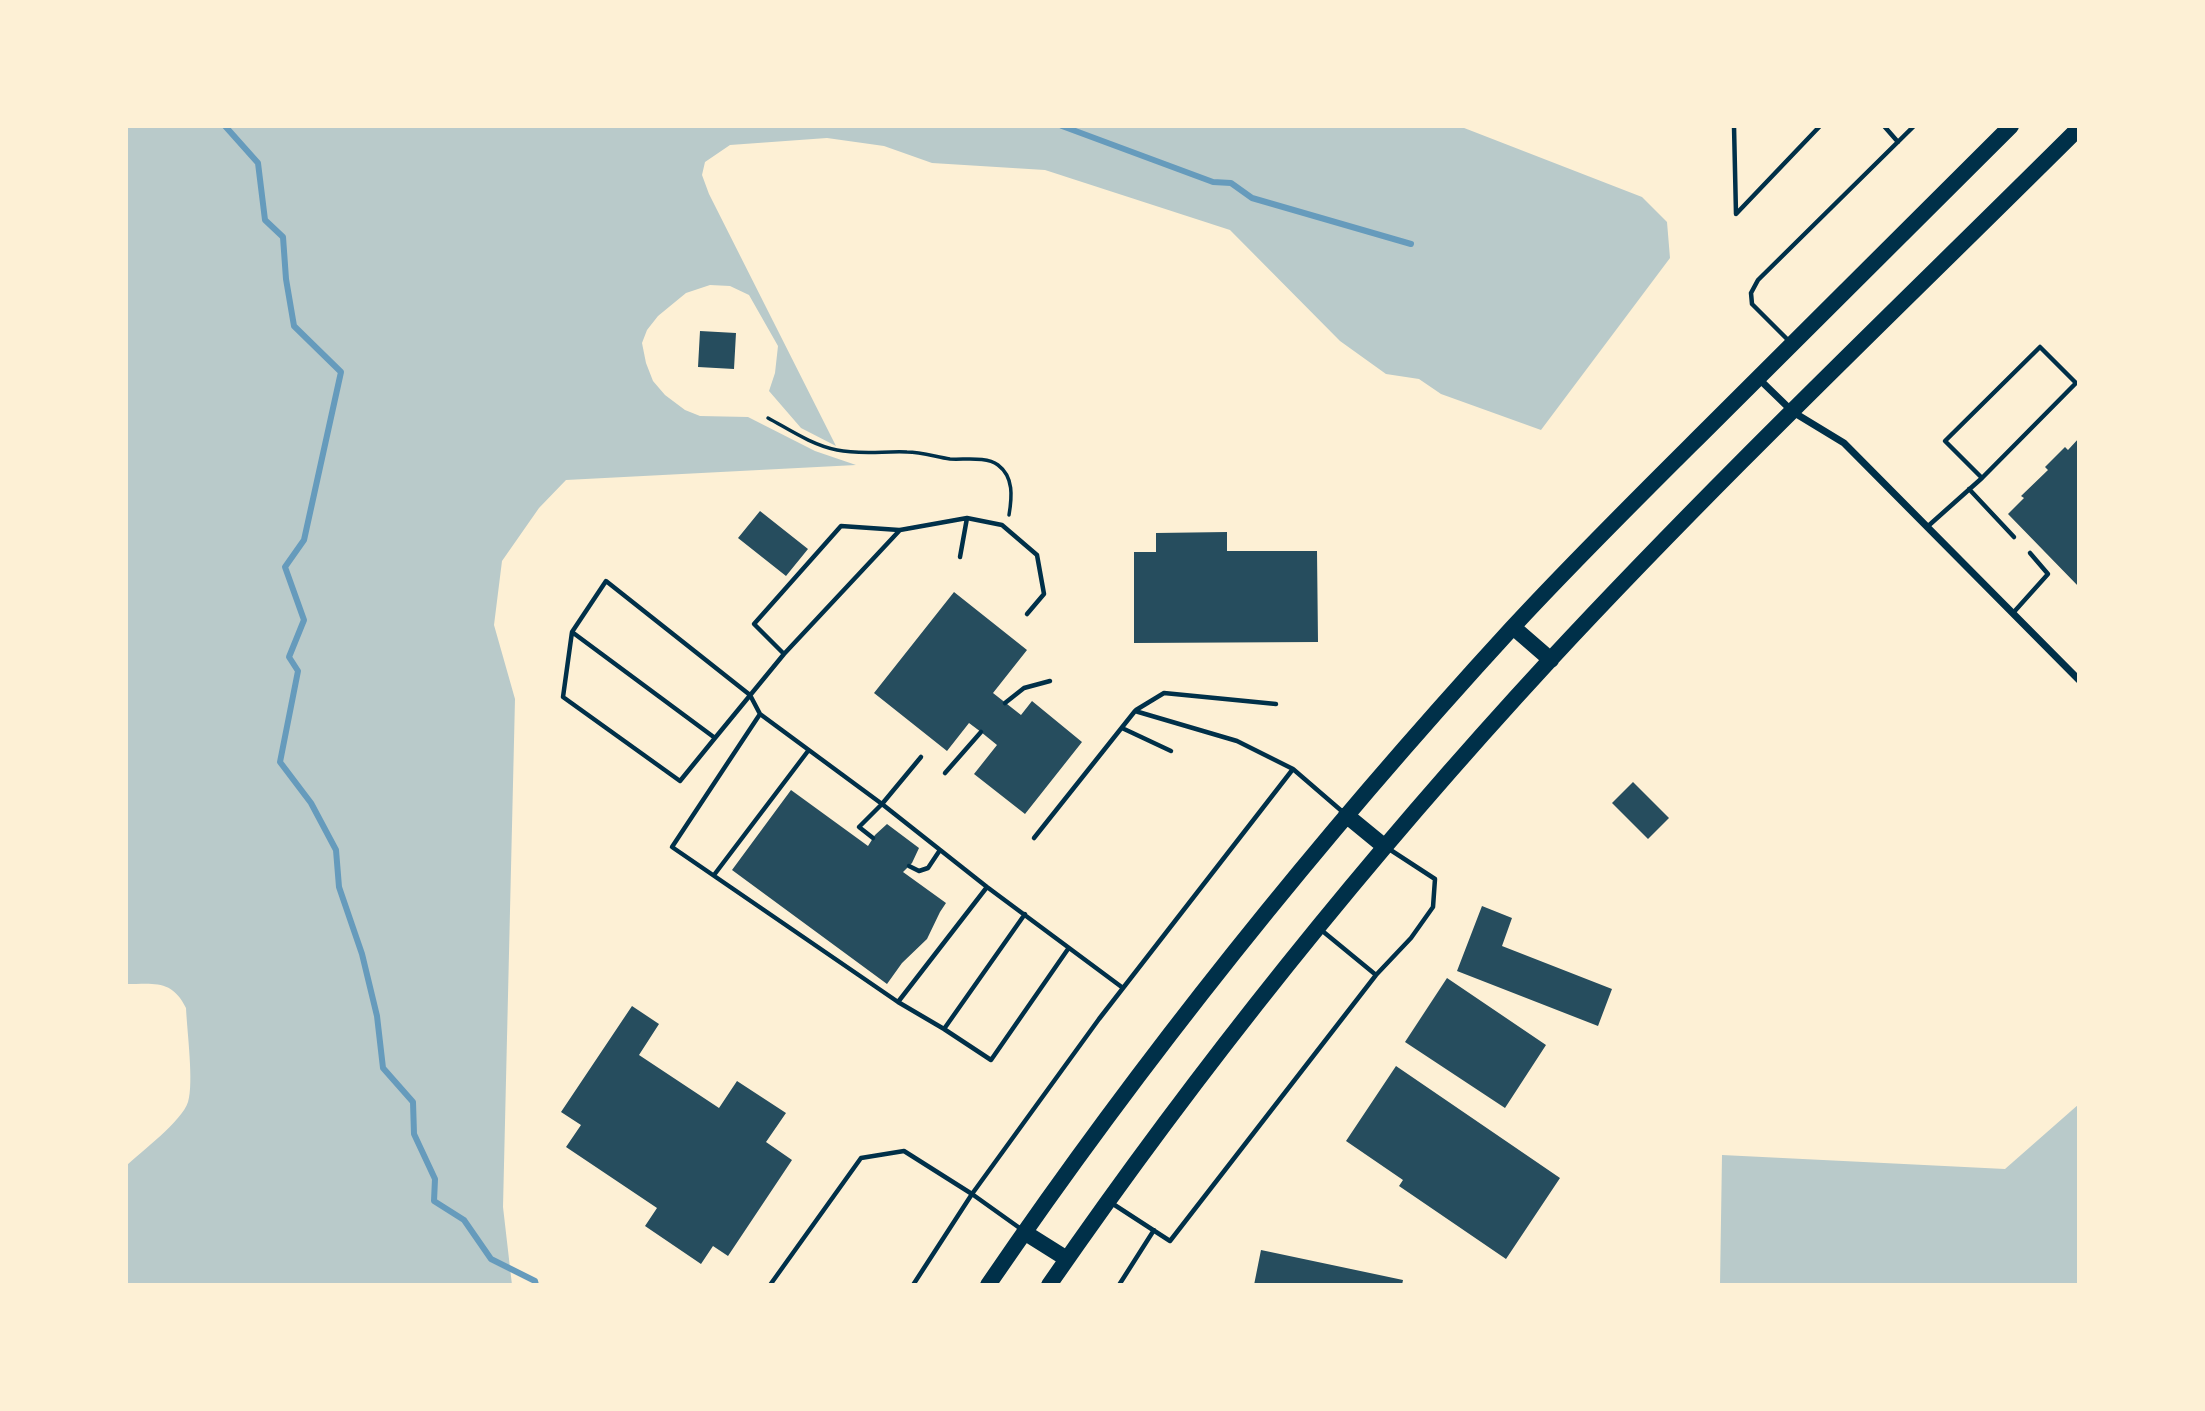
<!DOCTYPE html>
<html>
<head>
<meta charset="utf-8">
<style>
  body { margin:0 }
  #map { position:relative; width:2205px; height:1411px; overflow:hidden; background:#fdf0d5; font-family:"Noto Serif",serif }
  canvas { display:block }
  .frame { position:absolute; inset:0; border:128px solid #fdf0d5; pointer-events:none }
</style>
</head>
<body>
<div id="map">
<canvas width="2205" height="1411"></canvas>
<div class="frame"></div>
</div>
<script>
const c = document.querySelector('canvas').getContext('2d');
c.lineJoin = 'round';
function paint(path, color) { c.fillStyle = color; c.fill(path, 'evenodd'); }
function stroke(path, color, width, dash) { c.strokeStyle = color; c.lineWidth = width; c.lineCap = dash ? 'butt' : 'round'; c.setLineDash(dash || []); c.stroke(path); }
const green = new Path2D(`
  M126,126H1459L1642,197L1667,222L1670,258L1541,430L1441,394L1419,379L1386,374L1340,341L1230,230L1045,170L932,163L884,146L827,138L730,145L705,162L702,175L709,194L836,446L801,428L769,391L775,373L778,346L749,295L730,286L710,285L686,293L658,316L647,330L642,343L646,363L653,381L665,395L685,410L700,416L748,417L815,451L856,465L566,480L539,508L502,561L494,625L515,699L503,1207L512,1285H126V1166C141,1152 182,1121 188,1102C194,1083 187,1031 186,1008C172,979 154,984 126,984Z
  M2079,1104V1285H1720L1722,1155L2005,1169Z`);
const stream = new Path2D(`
  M225,126L258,163L265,220L283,237L286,279L294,326L341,372L304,540L285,567L304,620L289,657L298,671L280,762L311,803L336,850L339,887L362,954L377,1016L383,1068L413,1102L414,1134L435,1179L434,1201L464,1220L491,1259L535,1281L536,1285
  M1062,126L1213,182L1231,183L1252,198L1411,244`);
const building = new Path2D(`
  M700,331L736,333L734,369L698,367Z
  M2079,438V587L2008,514L2024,498L2021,496L2048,470L2045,467L2065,447L2068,450Z
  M760,511L808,549L786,576L738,538Z
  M1227,532V551H1317L1318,642L1134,643V552H1156V533Z
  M954,592L1027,650L993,693L1021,715L1032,701L1082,742L1025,814L974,774L997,745L981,732L969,723L947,751L874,693Z
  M1633,782L1669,818L1648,839L1612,803Z
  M791,790L868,846L875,835L887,824L919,848L912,863L903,872L946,903L940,912L927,939L902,963L887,984L732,870Z
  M1482,906L1512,918L1502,946L1612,989L1598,1026L1457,971Z
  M1447,978L1546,1045L1505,1108L1405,1042Z
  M632,1006L659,1024L639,1055L719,1108L737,1081L786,1113L766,1142L792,1160L728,1256L713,1246L701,1264L645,1226L657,1208L566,1147L581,1125L561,1112Z
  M1396,1066L1560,1178L1506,1259L1399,1186L1403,1180L1346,1141Z
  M1261,1250L1403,1280L1402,1285H1254Z`);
const path = new Path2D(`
  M768,418C790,430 812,445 837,450C860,455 884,451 907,452C922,452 936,457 950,459C964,460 986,456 998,465C1014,477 1012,497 1009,515`);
const service = new Path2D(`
  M1734,126L1736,214L1820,126
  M1884,126L1898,142
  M1789,341L1752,304L1751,293L1758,280L1914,126
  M1969,489L2014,537
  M1927,527L1982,478L2076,383L2040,347L1945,441L1982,478
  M960,557L967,518
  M2013,613L2048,574L2030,553
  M1027,614L1044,594L1037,555L1002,525L967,518L900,530L784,654L715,738L572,632L606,581L750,695L760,714L882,804L987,887L1123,988
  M572,632L563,697L680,781L715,738
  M784,654L754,624L841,526L899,530
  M1005,703L1024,688L1050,681
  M1136,710L1164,693L1276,704
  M760,714L672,847L898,1002
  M1122,728L1171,751
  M945,773L981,732
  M873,838L859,827L882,804L921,757
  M1034,838L1135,711L1237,741L1293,769L1344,813
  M909,866L919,871L928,868L940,850
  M714,875L808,751
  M987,887L898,1002L944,1029L991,1060L1068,949
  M1320,929L1376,975
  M944,1029L1025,914
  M1110,1202L1170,1241L1376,975L1411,938L1433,907L1435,879L1389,849
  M770,1285L861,1158L904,1151L972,1194L1021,1229
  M913,1285L972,1194L1099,1019L1293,769
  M1119,1285L1154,1230`);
const minor = new Path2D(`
  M1758,378L1793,412L1844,443L2079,680`);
const trunk = new Path2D(`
  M1513,627L1551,660
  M1346,815L1385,847
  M1024,1232L1067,1259
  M988,1285C1146,1054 1323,834 1512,628C1584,550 1660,476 1735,401C1827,309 1919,218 2011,126
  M1049,1285C1201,1065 1370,855 1551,659C1721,476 1902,304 2079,128`);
paint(green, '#b9caca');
stroke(stream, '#669bbc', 6);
paint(building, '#264d5e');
stroke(path, '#003049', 3.5);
stroke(service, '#003049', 4.5);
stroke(minor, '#003049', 7);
stroke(trunk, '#003049', 16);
</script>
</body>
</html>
